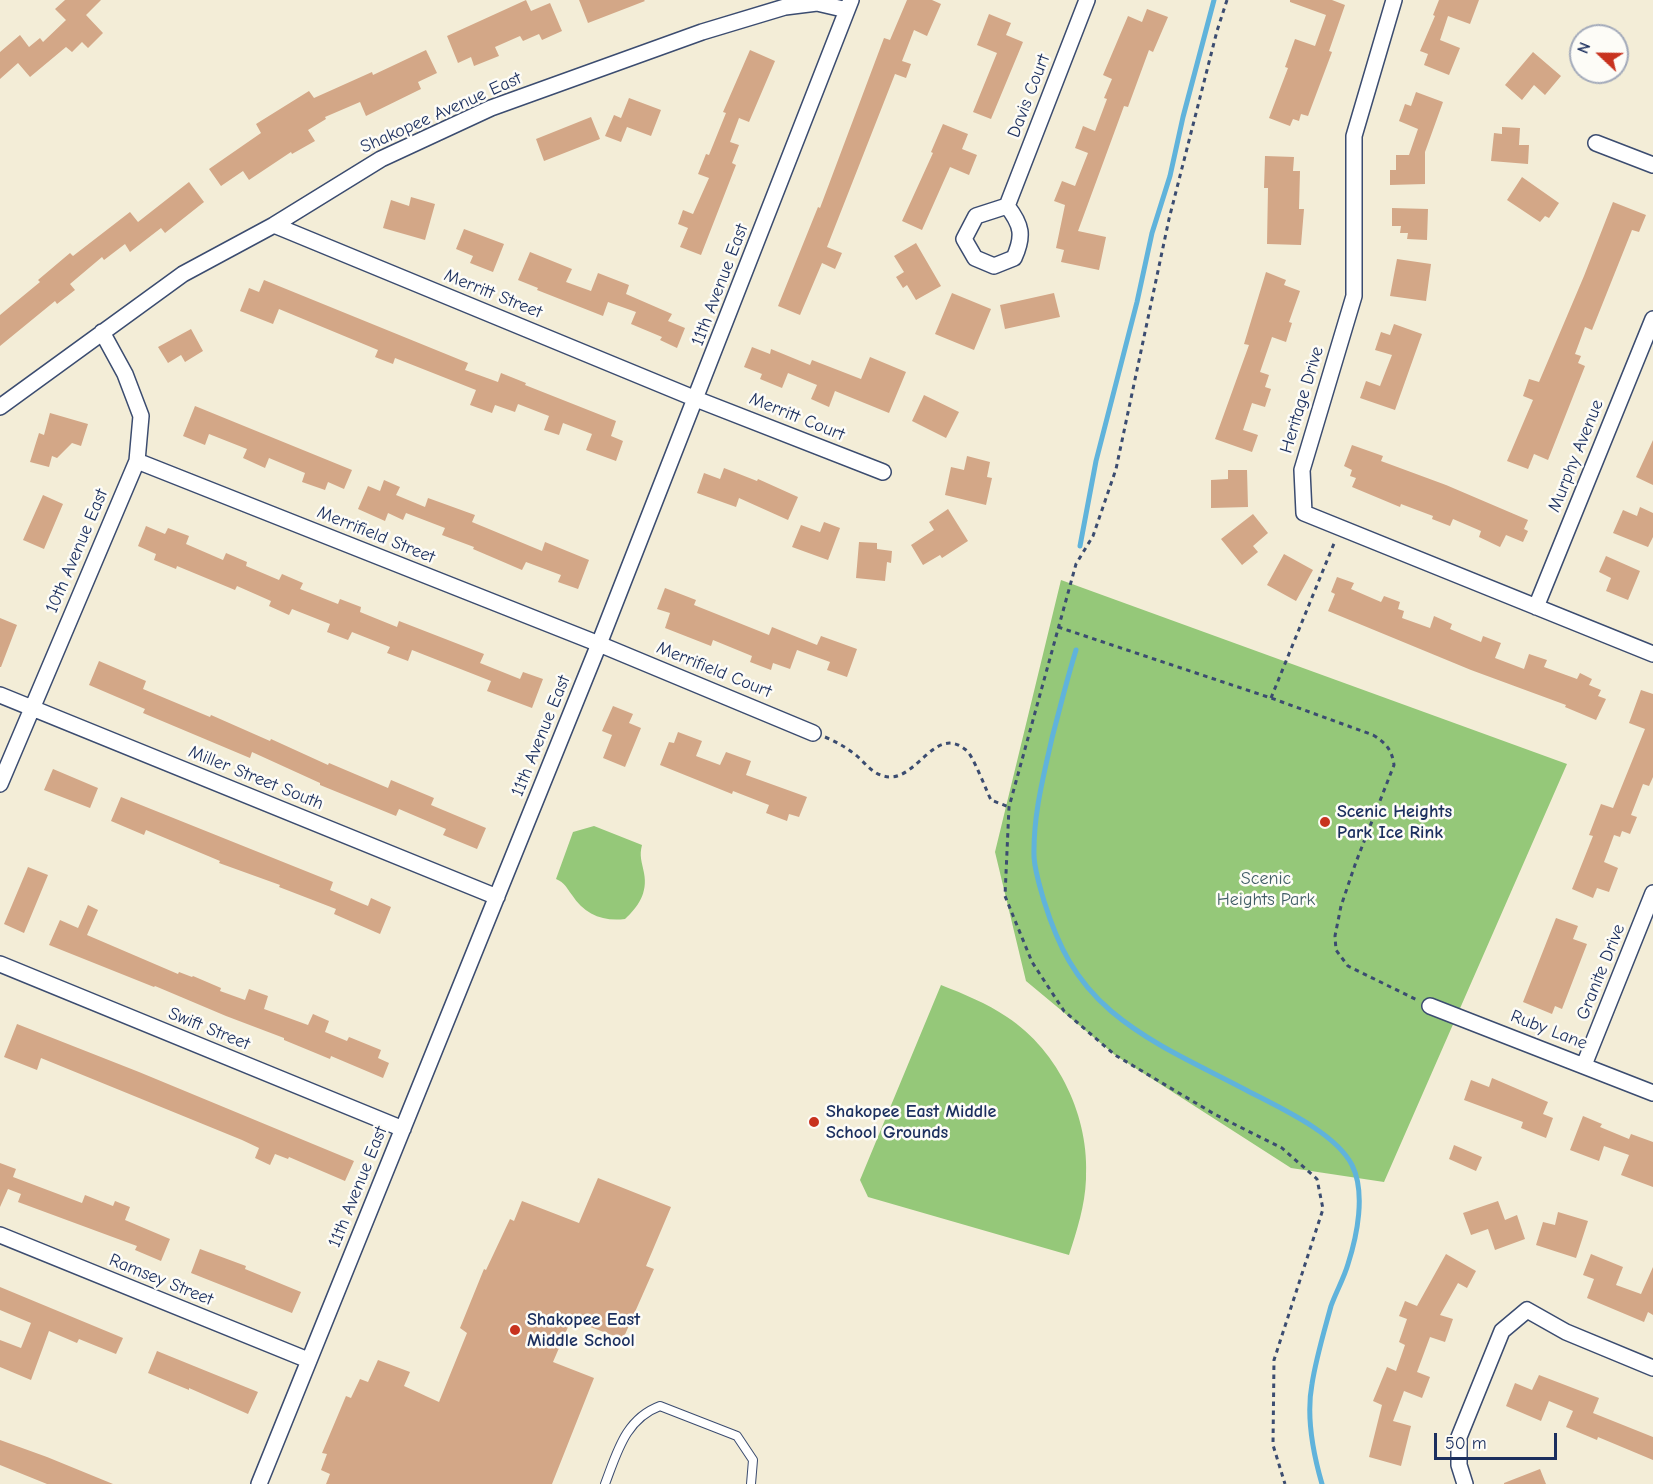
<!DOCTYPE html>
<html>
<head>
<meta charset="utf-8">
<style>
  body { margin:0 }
  #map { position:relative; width:1653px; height:1484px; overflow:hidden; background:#f3edd7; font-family:"Comic Neue",sans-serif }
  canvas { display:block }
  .north { position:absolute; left:1569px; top:24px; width:60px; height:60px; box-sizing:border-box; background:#fdfcf7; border:2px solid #a3aaba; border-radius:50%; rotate:292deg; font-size:16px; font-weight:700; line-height:24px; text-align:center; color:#1b2f5e }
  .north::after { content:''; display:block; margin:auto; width:21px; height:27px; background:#c8321e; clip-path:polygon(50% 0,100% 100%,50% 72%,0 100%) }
  .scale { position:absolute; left:1434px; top:1433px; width:123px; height:27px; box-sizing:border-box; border:3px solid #1b2f5e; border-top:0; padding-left:8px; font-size:18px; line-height:21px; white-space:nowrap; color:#1b2f5e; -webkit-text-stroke:4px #fdfcf7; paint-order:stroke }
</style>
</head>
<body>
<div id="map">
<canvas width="1653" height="1484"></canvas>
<div class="north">N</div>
<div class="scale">50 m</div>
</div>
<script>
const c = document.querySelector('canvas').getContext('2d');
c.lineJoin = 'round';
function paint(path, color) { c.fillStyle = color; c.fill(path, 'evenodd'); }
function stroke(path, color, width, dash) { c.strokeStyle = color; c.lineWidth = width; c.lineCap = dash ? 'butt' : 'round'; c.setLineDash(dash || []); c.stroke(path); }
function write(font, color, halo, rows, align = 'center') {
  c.font = font + ' "Comic Neue",sans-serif'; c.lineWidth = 5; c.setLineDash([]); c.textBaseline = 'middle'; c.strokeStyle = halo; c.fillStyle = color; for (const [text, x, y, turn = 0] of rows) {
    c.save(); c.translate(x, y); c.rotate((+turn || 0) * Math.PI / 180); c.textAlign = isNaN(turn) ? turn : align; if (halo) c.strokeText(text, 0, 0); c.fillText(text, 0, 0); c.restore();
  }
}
const green = new Path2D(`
  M1061,580L1567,764L1384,1182L1291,1168L1115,1055L1026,981L995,852Z
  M594,826L642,845C639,856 642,862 644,873C648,893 638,907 625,919C603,922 584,914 572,895C566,887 565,883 556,879L573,832Z
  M941,985C964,994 986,1003 1007,1017C1059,1051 1090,1118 1086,1179C1085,1206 1077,1230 1069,1255L868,1197L860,1180Z`);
const stream = new Path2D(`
  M1080,546L1096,461L1137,302L1152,233L1170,176L1183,117L1214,0
  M1076,650C1067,679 1060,708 1052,738C1043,778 1033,816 1034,857C1035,872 1040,887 1044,901C1058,946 1075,980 1111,1011C1151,1045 1201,1066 1246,1090C1278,1107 1335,1132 1352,1165C1366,1193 1357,1236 1348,1264C1344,1278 1336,1292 1331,1306C1324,1332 1316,1358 1312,1384C1306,1416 1313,1453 1322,1484`);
const building = new Path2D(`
  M65,0H101L86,15L103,33L88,48L82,42L72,52L66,47L30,77L18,63L0,79V52L20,35L29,47L40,38L43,42L66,20L55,9Z
  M526,0L531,11L550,3L562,31L542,40L539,34L523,41L520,36L495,47L499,56L474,66L471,57L458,63L447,36Z
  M579,0H644L645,1L588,23Z
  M907,0H932L941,4L927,36L914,30L902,61L911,64L906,78L895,74L827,247L842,253L835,269L822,263L800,315L778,306L818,207L820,208L884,38L890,40Z
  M1290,0H1332L1345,5L1329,51L1332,52L1308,116L1301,114L1299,121L1293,119L1290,126L1269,118L1288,68L1285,67L1295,39L1315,46L1326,15L1290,2Z
  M1439,0H1479L1470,24L1448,16L1440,40L1460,48L1449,75L1424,65L1428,54L1420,51L1435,16L1433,15Z
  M1147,9L1168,17L1153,52L1149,50L1128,107L1124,106L1078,231L1106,237L1099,270L1061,262L1064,250L1056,248L1065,205L1054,201L1062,181L1075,186L1088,153L1075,148L1083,126L1095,131L1107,99L1104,98L1112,79L1103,75L1128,16L1142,22Z
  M989,14L1011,23L1006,35L1023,42L991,119L973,112L997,53L977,45Z
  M426,50L437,73L418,82L421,89L366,116L360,102L325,117L326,119L308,130L315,141L292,154L291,152L249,180L243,171L221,186L209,169L261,133L256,124L309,91L314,98L372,72L373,75Z
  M750,50L775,61L749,122L739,118L730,142L739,145L732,163L736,165L701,255L680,247L688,228L678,224L683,210L693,214L709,178L698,174L706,154L709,155L726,113L723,112Z
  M1533,52L1561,76L1545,95L1534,85L1522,100L1505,85Z
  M1416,92L1443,102L1425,152V184L1390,185V170H1396V155H1409L1418,129L1399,121L1405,104L1411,106Z
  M629,98L661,110L651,136L627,127L621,142L605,136L614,115L621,118Z
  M591,117L600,139L544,161L536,139Z
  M943,124L968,134L962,149L977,155L969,175L950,167L922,230L902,221L933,153L931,152Z
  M1502,127L1520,128L1519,145H1529L1528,164L1491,161L1494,133L1502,134Z
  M1265,156L1294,157L1293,171H1300L1299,209H1304L1301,245L1267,244L1268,188H1264Z
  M1522,177L1559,203L1549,218L1545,216L1540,222L1507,200Z
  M189,182L204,202L165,233L161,228L130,252L125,244L104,260L102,257L70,284L75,290L57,304L55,301L0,346V315L40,282L38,280L70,253L73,256L130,212L138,222Z
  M411,197L435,204L425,240L383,228L391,200L409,206Z
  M1613,202L1646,215L1639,232L1632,230L1592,330L1585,327L1575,354L1581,356L1578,363L1585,366L1548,460L1534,454L1528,469L1507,461L1533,400L1523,396L1529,379L1539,382L1584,276Z
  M1392,208L1428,209L1427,240L1407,239L1408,233H1400L1401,226H1392Z
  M464,229L504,244L493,272L470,263L473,256L456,249Z
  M916,243L941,286L916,300L907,285L903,288L896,277L904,272L894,256Z
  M530,252L572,269L566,282L591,291L598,273L629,285L626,294L672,314L668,321L685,328L677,348L660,340L662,337L631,324L636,312L608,302L603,316L537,290L538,288L518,280Z
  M1397,259L1431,264L1426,301L1390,296Z
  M1266,272L1286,280L1284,285L1300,291L1289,322L1292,323L1286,342L1272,337L1260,372L1269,375L1265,387L1271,389L1265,407L1252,403L1243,430L1258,435L1252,452L1215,439L1249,345L1244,344Z
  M264,280L468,363L465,370L498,382L501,373L526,383L525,385L616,421L611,436L623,441L616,461L586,450L592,434L563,423L559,435L544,430L549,416L518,404L515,412L495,405L492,413L470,405L476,390L395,358L393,364L375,357L378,350L279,309L273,324L240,311L249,288L259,292Z
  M952,293L991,309L974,350L935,334Z
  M1054,293L1060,317L1005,329L1000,305Z
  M1394,324L1422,334L1395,410L1360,398L1366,381L1380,386L1392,355L1375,350L1381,332L1390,335Z
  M191,329L203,351L185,362L181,355L168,363L158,347Z
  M752,347L770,354L771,349L810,365L812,360L861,379L870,357L906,372L889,413L835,391L829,407L811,399L817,385L788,373L782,388L760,379L762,374L744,367Z
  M924,395L959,412L946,438L912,421Z
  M195,406L352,470L344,489L328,482L325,490L302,482L305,473L269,458L265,468L243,458L247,449L209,434L205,445L183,436Z
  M50,413L88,424L81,446L72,443L57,458L52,456L49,467L30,462L39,433L44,435Z
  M1653,440V485L1636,477Z
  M1352,445L1383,456L1381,461L1446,485L1528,520L1524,529L1528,531L1523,542L1506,535L1500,547L1479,537L1481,531L1453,519L1450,526L1432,519L1433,516L1401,504L1400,507L1352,487L1356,478L1350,476L1352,470L1344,466Z
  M967,456L990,462L987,477L992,478L986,505L945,495L951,467L964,470Z
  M724,468L757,481L758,479L798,497L788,520L739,498L736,507L697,493L704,473L720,479Z
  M1228,470H1247L1248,507L1211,508V480L1228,479Z
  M384,480L400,487L396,495L425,507L428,498L475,515L472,522L542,551L545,542L589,560L578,589L558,582L561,575L526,562L522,570L473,549L474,547L442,535L445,528L406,513L403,520L388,513L385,521L358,509L368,486L380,491Z
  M43,495L63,504L44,549L23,540Z
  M1640,507L1653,513V537L1648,547L1613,533L1623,510L1637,516Z
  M948,509L968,541L942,558L940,555L923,565L911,545L934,530L929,522Z
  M1253,514L1268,533L1253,546L1258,552L1242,565L1221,539Z
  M824,522L840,528L828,560L792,547L801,525L820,532Z
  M146,526L165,534L168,528L189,536L186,544L223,560L226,553L247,562L246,566L279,580L282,574L303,583L300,589L338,604L340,599L361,607L360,612L397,627L399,621L484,654L480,663L520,679L523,672L543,679L532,708L487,691L491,681L412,650L408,661L387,653L390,647L352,632L348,640L327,632L330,624L292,609L289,615L269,606L271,601L237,586L235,590L177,566L176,569L154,560L156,554L138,546Z
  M859,542L877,543V549L892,551L891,563L887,562L885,581L856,578Z
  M1284,554L1313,570L1296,601L1267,585Z
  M1606,556L1640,571L1628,600L1606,591L1611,578L1599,572Z
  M1337,577L1354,583L1351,589L1381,602L1384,596L1400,602L1398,609L1404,611L1402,618L1430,628L1434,616L1452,624L1450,629L1481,642L1483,636L1501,643L1495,658L1524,669L1529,654L1547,660L1544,667L1577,679L1580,673L1592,679L1589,685L1601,690L1598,696L1606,699L1596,720L1565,707L1566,705L1471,670L1328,611L1335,594L1331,592Z
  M665,588L696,600L694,605L769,635L772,627L817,645L821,636L857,649L847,677L827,670L830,662L797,650L790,669L773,663L771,670L750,662L752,656L713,640L711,646L665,628L670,613L657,609Z
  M0,618L17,625L1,667H0Z
  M99,661L146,681L143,689L210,717L211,715L270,741L271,739L328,765L329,763L388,788L391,780L434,798L431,805L486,828L477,849L443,835L446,829L399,809L396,816L320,785V783L252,752L250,758L143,713L145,709L89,685Z
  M1641,690L1653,694V777L1649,786L1643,784L1631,815L1637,817L1630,834L1622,831L1620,837L1614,835L1604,862L1618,868L1609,892L1597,888L1593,898L1572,889L1593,836L1589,835L1601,804L1613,808L1645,729L1629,723Z
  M613,706L633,714L629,723L641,728L625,767L603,758L612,735L602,731Z
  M678,732L702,741L696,756L720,765L726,752L751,761L746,775L807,797L799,817L789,814L787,821L766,813L769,805L733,791L732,794L660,765L669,742L674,743Z
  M53,769L98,788L90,808L44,790Z
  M121,797L333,882L330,890L368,906L371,898L391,907L380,934L334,914L336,909L279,887L280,885L219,863L220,861L146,830L144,835L111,821Z
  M28,867L48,875L24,933L4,924Z
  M88,905L98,910L87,935L178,974L179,972L192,977L193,976L221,988L220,991L245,1000L249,989L268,996L264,1009L308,1025L313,1014L329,1021L325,1032L347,1041L349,1037L381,1050L378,1058L389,1063L383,1078L331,1056L330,1059L284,1040V1038L226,1016L155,986L154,987L49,945L60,920L78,928Z
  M1556,918L1578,926L1573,939L1587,944L1562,1009L1555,1006L1552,1014L1523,1002Z
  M17,1024L139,1072L354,1161L345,1181L289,1157L288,1159L275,1154L270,1165L255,1158L259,1148L242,1140L41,1058L37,1070L4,1057Z
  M1492,1078L1548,1102L1543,1114L1553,1118L1546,1138L1521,1128L1523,1122L1464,1100L1471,1080L1489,1087Z
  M1583,1116L1602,1124L1600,1127L1629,1139L1631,1134L1653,1142V1187L1621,1175L1629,1155L1604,1146L1599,1161L1570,1150Z
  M1454,1145L1482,1157L1476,1171L1449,1159Z
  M0,1163L16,1169L13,1177L82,1203L85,1195L113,1206L115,1201L130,1207L125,1220L170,1239L161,1261L135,1250L137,1246L18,1202L21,1194L8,1189L0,1207Z
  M598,1178L671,1207L646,1266L654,1269L623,1339L571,1320L553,1362L594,1378L552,1484H326L330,1474L321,1470L327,1454L322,1453L346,1396L351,1398L360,1379L368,1382L378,1360L410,1372L404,1386L439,1402L467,1333L460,1328L484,1269L486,1270L510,1219L514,1221L522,1201L579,1223Z
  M1498,1201L1505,1220L1517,1215L1525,1239L1495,1250L1488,1229L1471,1235L1463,1213Z
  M1558,1212L1588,1221L1576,1258L1536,1245L1543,1222L1555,1225Z
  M200,1249L246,1266L245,1269L301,1292L292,1313L191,1273Z
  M1446,1254L1476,1271L1467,1288L1458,1283L1440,1315L1453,1319L1445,1342L1430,1337L1417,1372L1430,1377L1422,1398L1404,1391L1393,1421L1411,1426L1401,1466L1369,1457L1382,1405L1373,1401L1387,1367L1396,1371L1405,1345L1399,1342L1407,1319L1399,1316L1405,1301L1417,1306Z
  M1591,1254L1623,1267L1616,1285L1641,1294L1653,1267V1315L1648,1312L1644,1322L1587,1298L1594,1279L1583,1275Z
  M0,1287L123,1338L116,1354L79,1339L77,1343L49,1331L31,1380L0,1367V1340L21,1348L31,1323L0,1310Z
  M157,1351L258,1392L248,1414L189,1388V1390L148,1373Z
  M1539,1375L1599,1398L1593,1413L1653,1437V1460L1598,1437L1597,1440L1566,1427L1573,1411L1549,1401L1541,1421L1506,1406L1515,1383L1532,1390Z
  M0,1440L47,1457L113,1484H47L0,1465Z
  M1540,1469L1546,1484H1504V1483Z`);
const path = new Path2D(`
  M1227,0L1217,31L1169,219L1116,469L1093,536L1076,564L1009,807L1005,896L1032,962L1064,1011L1115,1055L1216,1115L1282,1148L1317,1179L1323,1209L1274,1360L1273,1445L1285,1484
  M1058,627L1271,698L1373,735C1386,743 1392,750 1394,765L1356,862L1341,906L1335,936L1336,950L1348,966L1417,1000
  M1271,698L1335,541
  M825,737C837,742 847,748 857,756C867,765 875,777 891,777C919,776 936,725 966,750C973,755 986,790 991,800L1009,807`);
const lane = new Path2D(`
  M605,1484C617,1453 625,1419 660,1406L737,1436L753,1460L751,1484`);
const street = new Path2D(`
  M1394,0L1354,136V296L1302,470L1304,513L1653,654
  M1596,143L1653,165
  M1007,206L1087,0
  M1007,206C1022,225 1024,236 1014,258L994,266L975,258L964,239L976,216Z
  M274,225L696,399L883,472
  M0,407L183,274L274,225L381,159L491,108L702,32L785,7L817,3L847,10
  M137,461L599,644L813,733
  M1536,607L1653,319
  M0,695L497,897
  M0,784L137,461L141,416L125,374L102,332
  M0,964L403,1129
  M1430,1006L1653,1093
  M1584,1065L1653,893
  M0,1235L308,1360
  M259,1484L599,644L851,0
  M1465,1484L1459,1465V1437L1502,1331L1527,1310L1566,1332L1653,1368`);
const markers = [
  [1325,822,6,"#c8321e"],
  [814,1122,6,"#c8321e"],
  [515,1330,6,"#c8321e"]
];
const streetNames = [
  ["Davis Court",1029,96,-69],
  ["Shakopee Avenue East",441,113,-24],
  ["11th Avenue East",720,285,-69],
  ["Merritt Street",493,294,22],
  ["Heritage Drive",1302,400,-73],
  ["Merritt Court",797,417,22],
  ["Murphy Avenue",1576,456,-68],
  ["Merrifield Street",376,535,22],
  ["10th Avenue East",77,551,-67],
  ["Merrifield Court",714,670,22],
  ["11th Avenue East",541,736,-68],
  ["Miller Street South",256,778,22],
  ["Granite Drive",1601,972,-68],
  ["Swift Street",209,1029,22],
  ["Ruby Lane",1549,1030,21],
  ["11th Avenue East",358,1187,-68],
  ["Ramsey Street",161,1280,22]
];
const poiNames = [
  ["Scenic Heights",1337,812],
  ["Park Ice Rink",1337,833],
  ["Shakopee East Middle",826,1112],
  ["School Grounds",826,1133],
  ["Shakopee East",527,1320],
  ["Middle School",527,1341]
];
const parkNames = [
  ["Scenic",1266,879],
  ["Heights Park",1266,900]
];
paint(green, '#95c879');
stroke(stream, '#60b3db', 5);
paint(building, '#d3a787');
stroke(lane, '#3b4c70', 10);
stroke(street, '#3b4c70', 18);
stroke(path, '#3b4c70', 3, [4.5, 4.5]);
stroke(lane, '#fff', 8);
stroke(street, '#fff', 15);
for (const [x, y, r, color] of markers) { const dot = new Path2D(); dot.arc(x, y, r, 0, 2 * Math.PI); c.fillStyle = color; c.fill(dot); stroke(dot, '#fdfcf7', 2); }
write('18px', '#1b2f5e', '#fdfcf7', streetNames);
write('bold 18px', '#1b2f5e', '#fdfcf7', poiNames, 'left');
write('18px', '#405d66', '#fdfcf7', parkNames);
</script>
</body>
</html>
